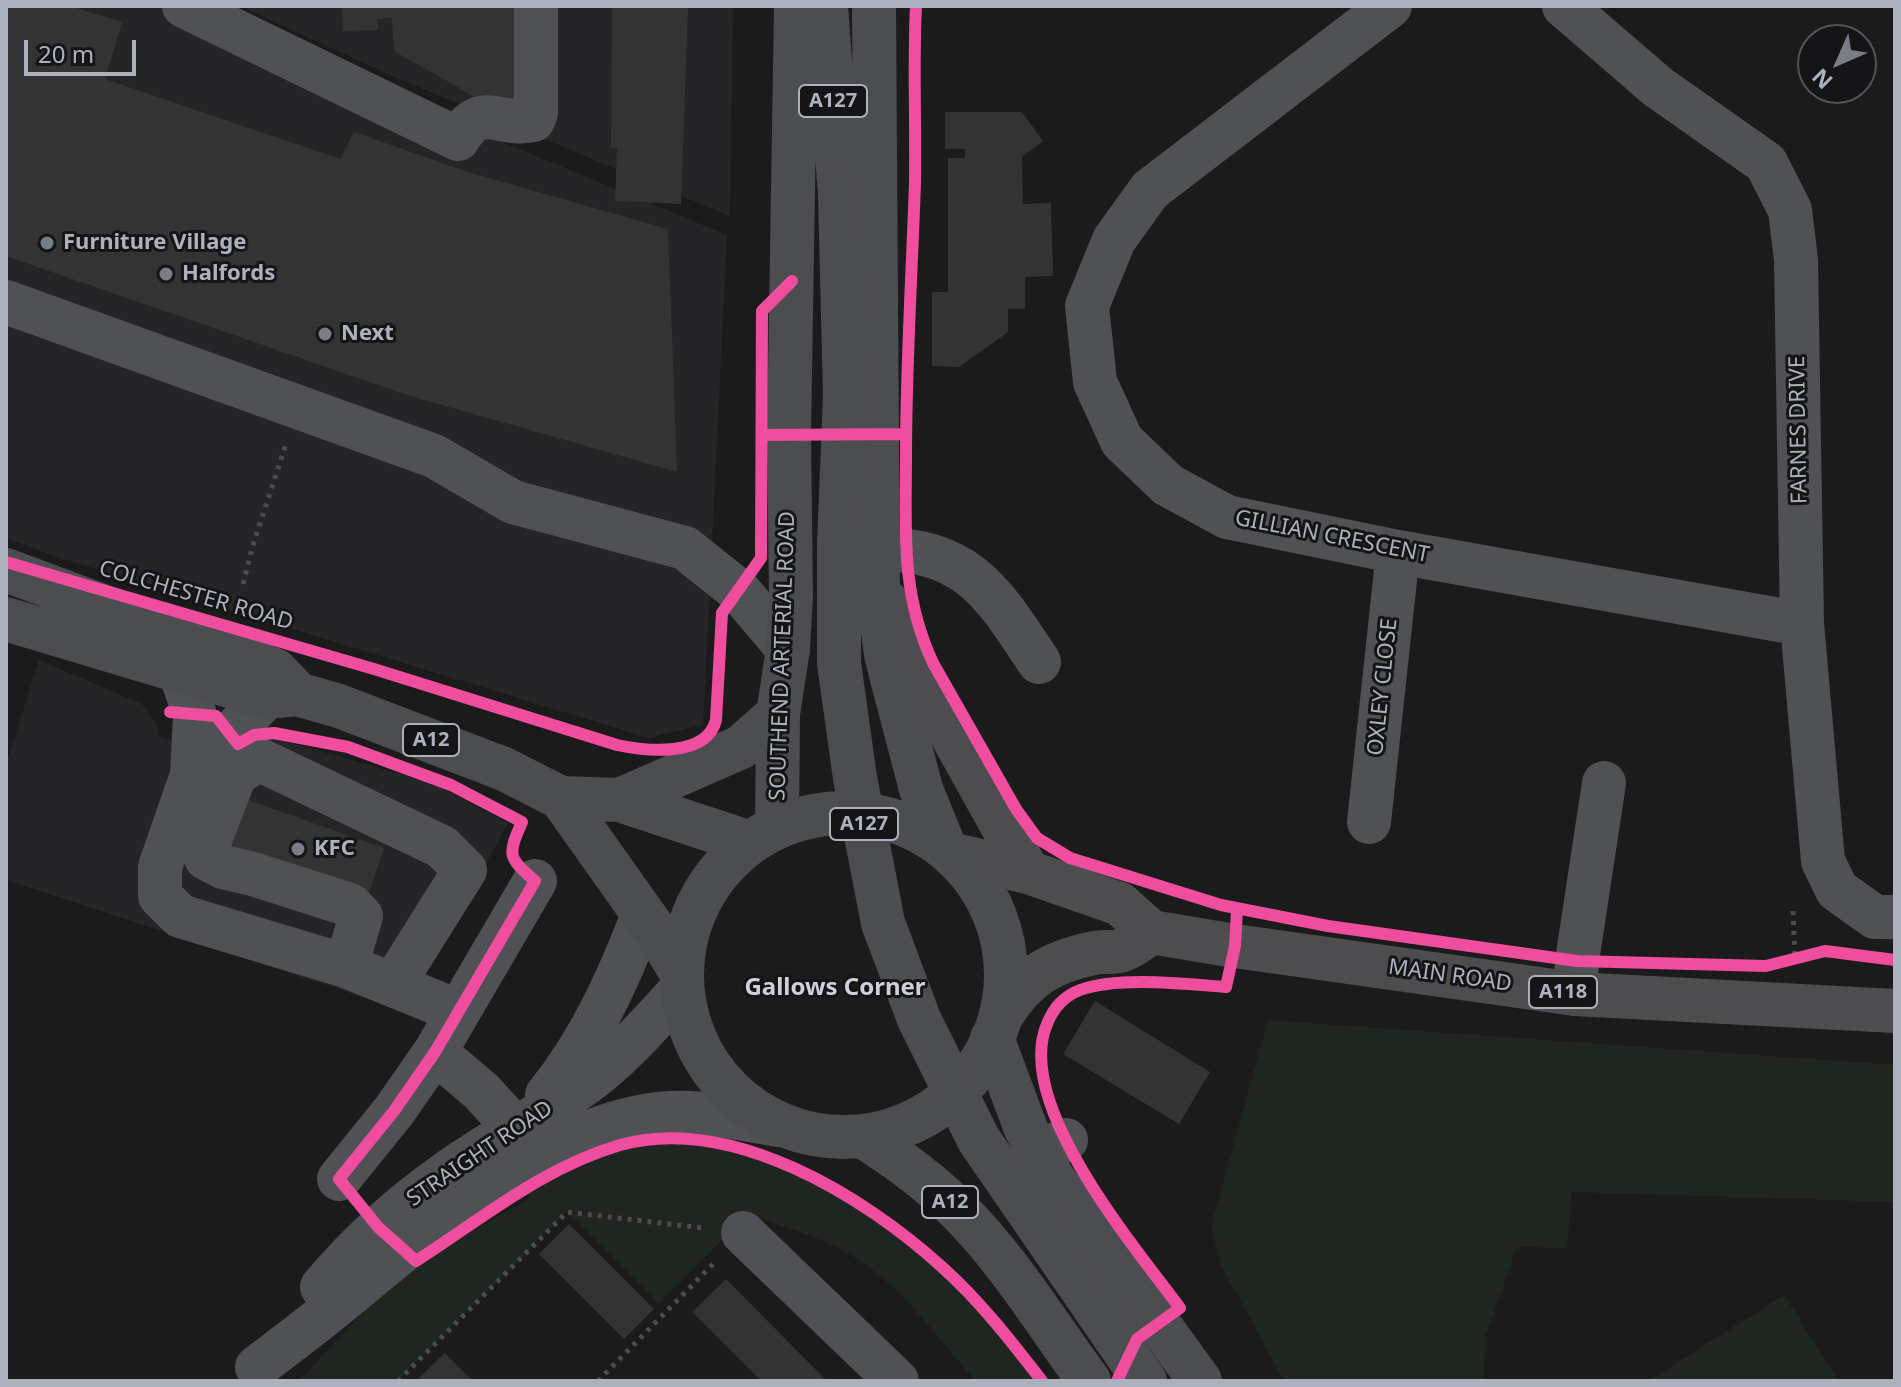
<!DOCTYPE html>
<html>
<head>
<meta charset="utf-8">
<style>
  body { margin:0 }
  #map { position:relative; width:1901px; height:1387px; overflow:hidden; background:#1b1b1c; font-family:"Noto Sans",sans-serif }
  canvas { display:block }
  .frame { position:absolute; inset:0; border:8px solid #acb2bd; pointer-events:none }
  .north { position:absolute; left:1797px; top:24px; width:80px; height:80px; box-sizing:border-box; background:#151518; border:2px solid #51545a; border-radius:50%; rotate:225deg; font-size:22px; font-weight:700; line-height:32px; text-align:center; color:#acb2bd }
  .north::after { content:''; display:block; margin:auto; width:28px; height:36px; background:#797d85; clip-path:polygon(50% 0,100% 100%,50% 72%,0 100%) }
  .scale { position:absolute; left:24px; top:40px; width:112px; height:36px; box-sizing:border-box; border:4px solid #acb2bd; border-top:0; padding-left:10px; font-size:24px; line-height:28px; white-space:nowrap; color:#acb2bd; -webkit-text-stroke:6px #151518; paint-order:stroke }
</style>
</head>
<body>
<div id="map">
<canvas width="1901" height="1387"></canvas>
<div class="frame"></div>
<div class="north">N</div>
<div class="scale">20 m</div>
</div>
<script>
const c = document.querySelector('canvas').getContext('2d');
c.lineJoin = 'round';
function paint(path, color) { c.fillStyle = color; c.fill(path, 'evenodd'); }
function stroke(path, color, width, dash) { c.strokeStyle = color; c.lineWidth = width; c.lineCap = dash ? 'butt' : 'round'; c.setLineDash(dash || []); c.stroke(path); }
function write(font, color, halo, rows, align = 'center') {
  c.font = font + ' "Noto Sans",sans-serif'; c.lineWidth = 6; c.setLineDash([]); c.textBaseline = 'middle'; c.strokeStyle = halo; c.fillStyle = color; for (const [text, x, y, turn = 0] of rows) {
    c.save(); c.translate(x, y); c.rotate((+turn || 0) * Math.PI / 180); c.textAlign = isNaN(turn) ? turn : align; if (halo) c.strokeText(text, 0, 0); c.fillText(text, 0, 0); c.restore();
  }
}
const built = new Path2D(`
  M6,6H173L727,235L703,725L649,738L60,558L6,538Z
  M240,6H733L730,216L392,76Z
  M39,660L142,704L156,723L159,737L225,756L242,746L271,737L407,776L444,789L508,823L477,880L396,1008L6,880V764Z`);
const green = new Path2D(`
  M1268,1020L1895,1065V1202L1572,1192L1567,1248L1517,1247L1485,1338L1484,1381H1284L1221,1265L1211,1227Z
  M681,1138C705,1141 730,1144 753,1152C835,1179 918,1238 976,1301C999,1326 1020,1354 1042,1381H976C940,1341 905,1291 860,1261C826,1238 785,1227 747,1214L659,1304L567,1212L398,1381H299L368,1307L416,1261L528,1200L529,1185L590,1155L624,1144Z
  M1784,1295L1839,1381H1648Z`);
const building = new Path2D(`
  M6,6H70L122,22L105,79L340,159L354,132L471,173L668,229L677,472L407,395L6,256Z
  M342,6H523L528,104L491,106L394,51L392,18L377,19L378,30L343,31Z
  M612,6H688L681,204L615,201L617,148H611Z
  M945,112H1022L1043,141L1022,157L1023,204L1051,203L1053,276L1025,277V309H1008V332L959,367L932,366V292H948V158H965V149H945Z
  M231,794L384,848L365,904L212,850Z
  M1095,1001L1210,1072L1179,1124L1063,1054Z
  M569,1224L654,1309L624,1339L539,1254Z
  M726,1279L827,1381H761L692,1312Z
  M445,1353L473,1381H416Z`);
const path = new Path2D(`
  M243,584L253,545L286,444
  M1793,911L1795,958
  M398,1381L567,1212L703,1228
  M598,1381L715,1262`);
const minor = new Path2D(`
  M184,6L458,139C482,99 499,128 533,120L536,113V6
  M1390,6L1150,190L1114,240L1087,306L1095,382L1122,441L1168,485L1227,517L1398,552L1802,624
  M1564,6L1658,87L1766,163L1790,210L1796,260L1802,624L1823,861L1837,890L1875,917H1895
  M6,302L434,456L513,502L685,548L739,591L788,649
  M877,549C969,549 993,593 1039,662
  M179,669L195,715L192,775L160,867V896L180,916L346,966L457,1011
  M192,775L266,697
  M1369,822L1398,552
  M346,966L361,916L350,905L253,874L223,867L206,858L209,842L235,775L258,759L442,847L465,870L394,983
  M1575,994L1577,961L1604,783
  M435,1052L481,1091L515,1128
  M547,1095C591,1040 618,980 643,915
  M1037,1152L1066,1140
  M339,1179L394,1111L435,1052L535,881
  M743,1233L897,1381
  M322,1287C359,1243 401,1205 448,1172C493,1140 542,1115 586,1083C622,1057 652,1021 682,989
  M257,1367C289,1343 322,1318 353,1292C437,1222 556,1120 670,1113C706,1111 744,1119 779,1125`);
const major = new Path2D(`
  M887,602L916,671L1028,872
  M954,855L1028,872L1120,904L1151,932L1235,946L1575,994L1895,1011
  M1003,1013C1027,976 1051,962 1094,953C1102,951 1111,953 1119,951C1130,949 1142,938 1151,932`);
const highway = new Path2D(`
  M826,6L840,195
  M874,6L878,595L886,654L894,686L921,789L942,841
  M6,570L275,670L296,692
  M6,619L266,697L297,694L339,706L504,769L561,798L620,800L750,843
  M561,798L661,939L682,974
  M620,800L741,747L778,714
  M682 975a162 162 0 1 1 324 0a162 162 0 1 1-324 0Z
  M777,827L778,714L788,649L791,596L789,435L796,6
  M992,1038L1026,1129L1047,1170L1200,1381
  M864,1137C897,1158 929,1181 957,1209C1008,1259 1047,1324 1089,1381`);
const highwayBridge = new Path2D(`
  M840,195L845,396L839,545V663L855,778L883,923L919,1019L979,1140L1145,1381`);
const cycleway = new Path2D(`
  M916,6C913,65 916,123 915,182C912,273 906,364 906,455C906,530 900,592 933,663L1016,809L1037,838L1070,858L1221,905L1328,926L1577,961L1766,966L1825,951L1895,960
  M762,435L906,434
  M6,562L374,669L617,745C645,751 707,758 716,720L722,613L761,558L762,311L792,281
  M170,712L216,716L238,744L254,735L274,733L348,747L451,785L522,822C507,856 508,857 535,881L435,1052L394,1111L339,1179L378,1227L416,1261C483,1218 542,1168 620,1145C731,1114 864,1196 942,1267C980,1301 1011,1341 1042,1381
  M1117,1381L1137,1339L1180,1308C1135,1247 1013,1104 1047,1024C1053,1009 1064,996 1080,990C1119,976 1185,984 1226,987L1235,946L1237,910`);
const markers = [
  [47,243,8,"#797d85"],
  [166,274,8,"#797d85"],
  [325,334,8,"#797d85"],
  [298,849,8,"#797d85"]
];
const shields = [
  [833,101,68],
  [431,740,56],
  [864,824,68],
  [1563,992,68],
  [950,1202,56]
];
const shieldNames = [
  ["A127",833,101],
  ["A12",431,740],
  ["A127",864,824],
  ["A118",1563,992],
  ["A12",950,1202]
];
const poiNames = [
  ["Furniture Village",63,243],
  ["Halfords",182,274],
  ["Next",341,334],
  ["KFC",314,849]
];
const streetNames = [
  ["FARNES DRIVE",1799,430,-91],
  ["GILLIAN CRESCENT",1332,537,11],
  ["COLCHESTER ROAD",196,596,16],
  ["SOUTHEND ARTERIAL ROAD",783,656,-88],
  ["OXLEY CLOSE",1383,687,-84],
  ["MAIN ROAD",1450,976,8],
  ["STRAIGHT ROAD",480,1154,-34]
];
const neighbourhoodNames = [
  ["Gallows Corner",835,988]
];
paint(built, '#252528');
paint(green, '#1e261f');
paint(building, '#333334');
stroke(path, '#4b4c4f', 5, [4, 6]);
stroke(minor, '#4f5155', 44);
stroke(major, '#4d4d50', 44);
stroke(highway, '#4c4d51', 44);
stroke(highwayBridge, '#4c4d51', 44);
stroke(cycleway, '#ef4d9e', 12);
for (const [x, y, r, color] of markers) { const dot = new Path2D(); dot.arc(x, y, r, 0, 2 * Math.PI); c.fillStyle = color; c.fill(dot); stroke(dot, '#151518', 3); }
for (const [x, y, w] of shields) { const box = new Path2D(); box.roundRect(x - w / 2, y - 16, w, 32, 6); c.fillStyle = '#151518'; c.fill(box); stroke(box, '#acb2bd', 2); }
write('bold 20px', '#acb2bd', null, shieldNames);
write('bold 22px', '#acb2bd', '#151518', poiNames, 'left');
write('22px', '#acb2bd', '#151518', streetNames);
write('bold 24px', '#cdd1d9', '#151518', neighbourhoodNames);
</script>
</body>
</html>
